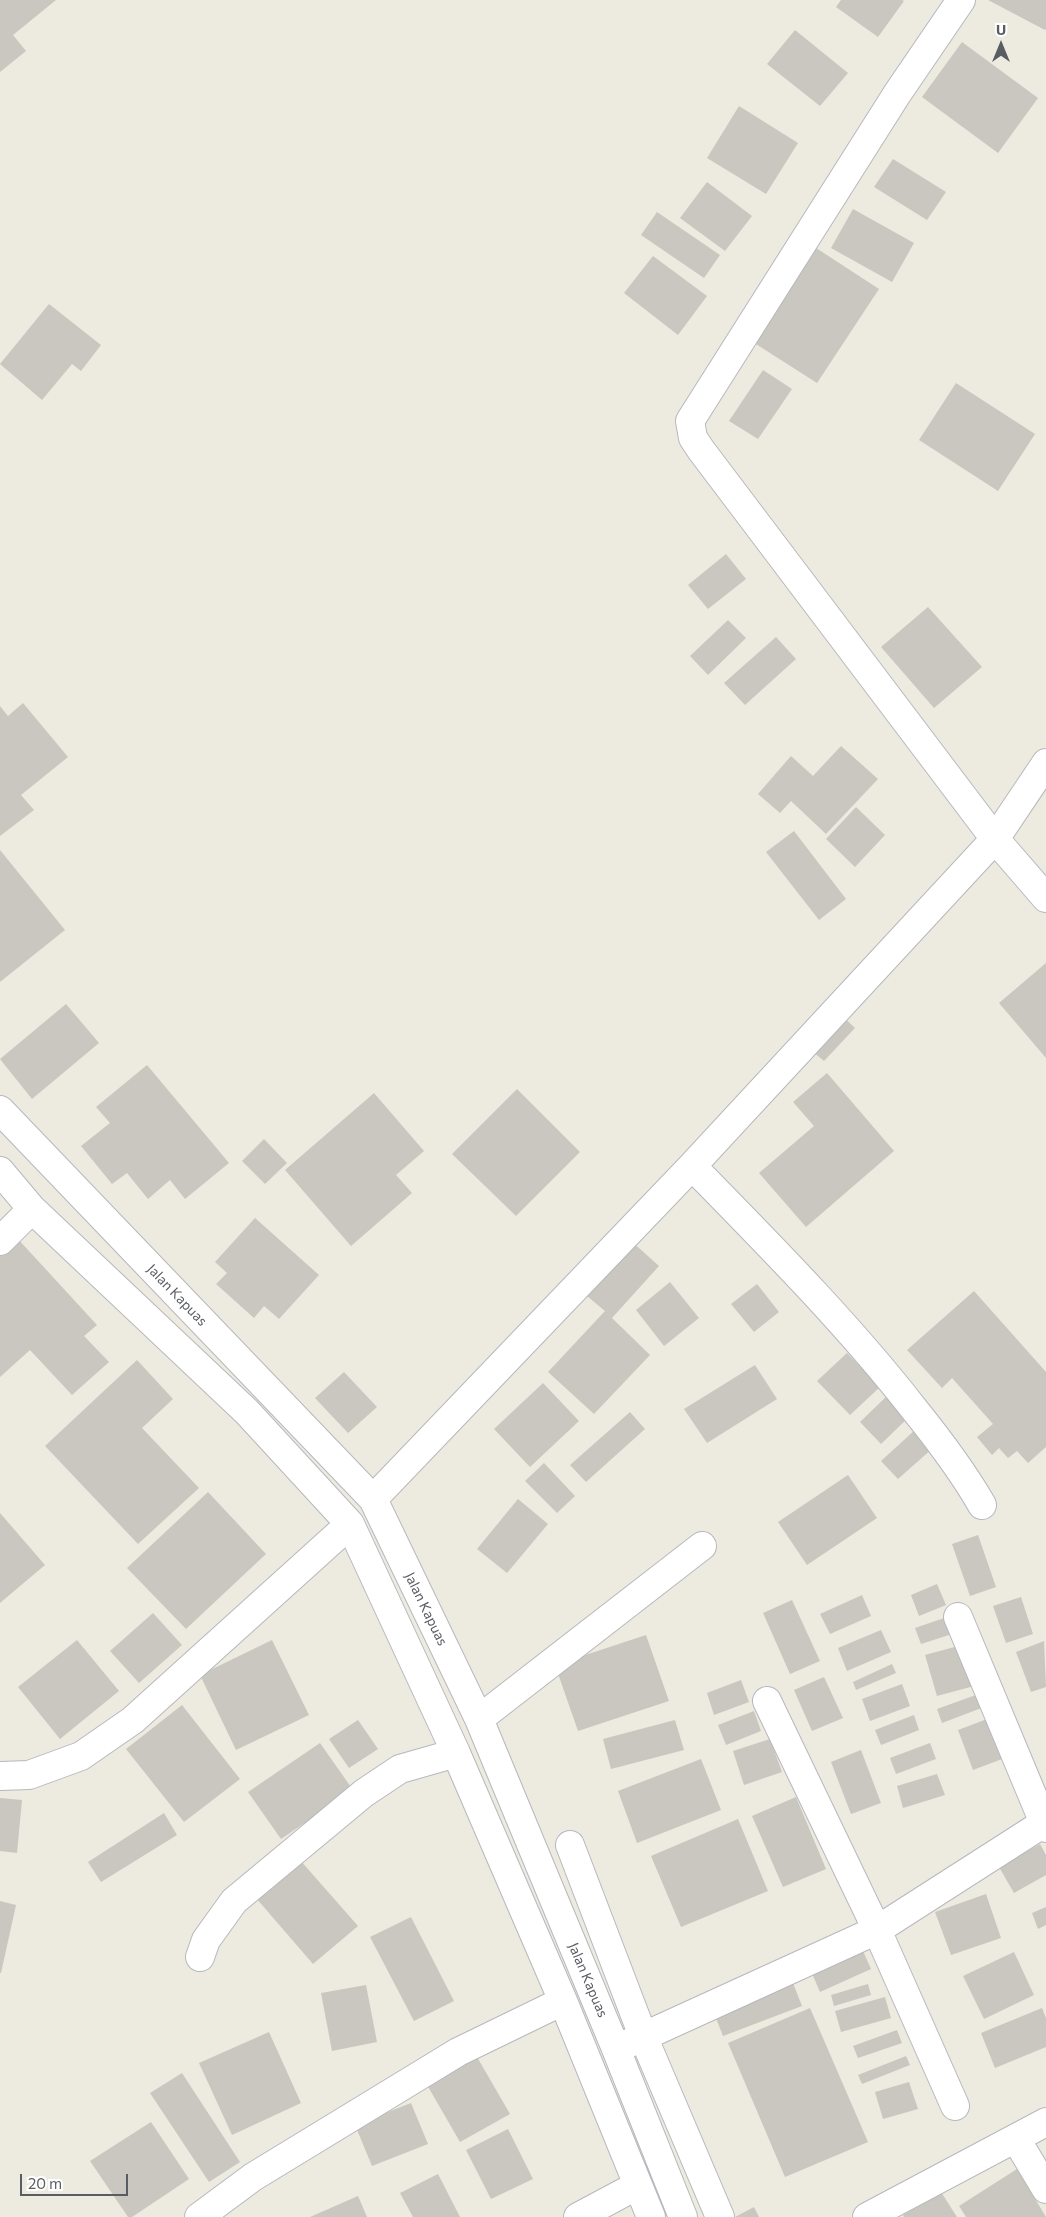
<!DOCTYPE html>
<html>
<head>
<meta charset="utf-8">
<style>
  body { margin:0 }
  #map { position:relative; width:1046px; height:2217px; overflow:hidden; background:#edeae0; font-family:Commissioner,sans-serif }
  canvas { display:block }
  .north { position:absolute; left:976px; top:20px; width:50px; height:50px; -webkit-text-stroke:4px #fff; paint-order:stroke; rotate:0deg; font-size:14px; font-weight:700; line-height:20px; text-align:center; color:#595c62 }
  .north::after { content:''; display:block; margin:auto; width:18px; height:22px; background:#595c62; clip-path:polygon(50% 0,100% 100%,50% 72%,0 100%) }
  .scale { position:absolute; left:20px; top:2174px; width:108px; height:22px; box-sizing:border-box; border:2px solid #595c62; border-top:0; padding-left:6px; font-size:15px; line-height:18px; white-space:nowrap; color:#595c62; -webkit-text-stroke:4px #fff; paint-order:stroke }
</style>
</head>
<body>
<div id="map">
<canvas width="1046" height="2217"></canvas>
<div class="north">U</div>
<div class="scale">20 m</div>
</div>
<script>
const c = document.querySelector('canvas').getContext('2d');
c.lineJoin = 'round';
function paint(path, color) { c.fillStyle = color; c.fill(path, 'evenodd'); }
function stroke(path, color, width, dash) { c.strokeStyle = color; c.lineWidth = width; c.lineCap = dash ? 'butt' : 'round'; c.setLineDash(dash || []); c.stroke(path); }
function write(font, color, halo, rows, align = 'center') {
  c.font = font + ' Commissioner,sans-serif'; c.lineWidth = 5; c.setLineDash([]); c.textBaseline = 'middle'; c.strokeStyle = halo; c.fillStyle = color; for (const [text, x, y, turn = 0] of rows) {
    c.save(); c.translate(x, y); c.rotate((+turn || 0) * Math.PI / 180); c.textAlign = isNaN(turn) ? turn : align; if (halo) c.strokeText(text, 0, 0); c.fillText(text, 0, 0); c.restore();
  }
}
const building = new Path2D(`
  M0,0H56L13,35L26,51L0,72Z
  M841,0H902L904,1L878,37L836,7Z
  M988,0H1046V29L1045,30Z
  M795,30L848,73L820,106L767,64Z
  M962,42L1038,98L998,153L922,97Z
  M739,106L798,143L766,194L707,158Z
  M893,159L946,192L927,220L874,187Z
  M707,182L752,216L725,251L680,218Z
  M853,209L914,243L892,282L831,248Z
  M657,212L720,255L704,278L641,235Z
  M810,244L879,289L817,383L748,339Z
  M653,256L707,296L678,335L624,293Z
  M49,304L101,345L81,371L72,364L42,400L0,364Z
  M763,370L792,389L758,439L729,421Z
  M956,383L1035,434L998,491L919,440Z
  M726,554L746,579L708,609L688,585Z
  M928,607L982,667L934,708L881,647Z
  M728,620L746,638L708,675L690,656Z
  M776,637L796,659L745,705L724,683Z
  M23,703L68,757L21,795L34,810L0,836V706L8,716Z
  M841,746L878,779L826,834L791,801L780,813L758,794L791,756L813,776Z
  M856,807L885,835L855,867L826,839Z
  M794,831L846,899L819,920L766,852Z
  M0,850L65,930L0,982Z
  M1046,963V1058L999,1003Z
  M66,1004L99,1043L32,1099L0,1059Z
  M839,1013L855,1028L824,1061L807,1047Z
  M147,1065L229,1163L185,1199L170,1180L148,1199L127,1173L112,1184L81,1146L110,1123L96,1107Z
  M827,1073L894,1151L806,1227L759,1173L814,1126L793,1102Z
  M517,1089L580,1152L516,1216L452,1154Z
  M374,1093L424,1151L396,1175L412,1193L351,1246L285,1170Z
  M264,1139L287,1163L265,1184L242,1161Z
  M255,1218L319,1275L279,1319L264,1306L254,1318L216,1284L227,1273L215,1262Z
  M17,1238L97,1325L84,1336L109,1362L72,1395L30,1350L0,1377V1255Z
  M629,1239L659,1266L612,1318L650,1355L594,1414L548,1372L605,1311L581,1291Z
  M670,1282L699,1318L664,1346L636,1310Z
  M757,1284L779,1312L754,1332L731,1304Z
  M974,1291L1046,1372V1447L1028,1463L1017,1451L1008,1458L999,1448L992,1455L977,1437L993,1424L952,1378L942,1388L907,1350Z
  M847,1353L880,1387L850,1415L817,1381Z
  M137,1360L173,1399L142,1428L199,1488L138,1544L45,1446Z
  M755,1365L777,1399L707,1443L684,1409Z
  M344,1372L377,1407L348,1433L315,1398Z
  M543,1383L579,1421L530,1467L494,1429Z
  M890,1393L911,1415L881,1444L860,1422Z
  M630,1412L645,1429L586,1482L570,1465Z
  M916,1429L933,1448L898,1479L881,1461Z
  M544,1463L575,1496L557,1513L525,1481Z
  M848,1475L877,1518L807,1565L778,1522Z
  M208,1492L266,1554L186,1629L127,1568Z
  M518,1499L548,1524L507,1573L477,1549Z
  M0,1513L45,1565L0,1603Z
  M978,1535L996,1587L970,1596L952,1544Z
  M937,1584L946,1605L919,1616L911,1595Z
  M862,1595L871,1616L830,1634L820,1614Z
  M1021,1597L1033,1634L1006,1643L993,1606Z
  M792,1600L820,1661L790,1674L763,1613Z
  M153,1613L182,1645L139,1683L110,1651Z
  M947,1617L952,1634L921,1644L915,1628Z
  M881,1630L891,1652L847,1671L838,1648Z
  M646,1635L669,1701L578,1731L555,1665Z
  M77,1640L119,1691L60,1739L18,1687Z
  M272,1640L309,1715L236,1750L200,1675Z
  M1044,1641L1046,1687L1031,1692L1016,1652Z
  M962,1645L974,1686L937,1696L925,1655Z
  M892,1664L896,1673L856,1690L853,1682Z
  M824,1677L843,1718L812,1731L794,1690Z
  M741,1680L749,1702L714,1715L707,1693Z
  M902,1684L910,1706L870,1721L862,1699Z
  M987,1691L992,1704L942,1723L937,1709Z
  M182,1705L240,1779L184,1822L126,1749Z
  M754,1711L761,1731L726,1745L718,1725Z
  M914,1715L919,1730L881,1745L875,1730Z
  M995,1716L1010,1756L973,1770L958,1730Z
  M358,1720L378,1749L349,1768L329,1739Z
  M675,1720L684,1750L611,1769L603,1739Z
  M770,1739L782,1772L744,1785L733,1751Z
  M320,1743L353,1790L281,1839L248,1792Z
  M930,1743L936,1759L896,1774L890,1758Z
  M861,1750L881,1803L851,1814L831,1762Z
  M701,1759L721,1810L637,1843L618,1791Z
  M937,1774L945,1795L903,1808L897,1786Z
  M796,1797L826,1869L783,1887L752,1816Z
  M0,1798L22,1800L17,1853L0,1851Z
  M164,1813L177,1835L101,1882L88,1862Z
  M738,1819L768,1891L681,1927L651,1856Z
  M1040,1844L1046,1855V1875L1014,1893L999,1867Z
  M300,1860L358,1926L313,1964L256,1898Z
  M986,1894L1001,1938L951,1955L935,1912Z
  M0,1901L16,1905L1,1973H0Z
  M1046,1907V1925L1038,1929L1032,1913Z
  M411,1917L454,2001L414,2021L370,1937Z
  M859,1942L871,1969L820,1992L808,1964Z
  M1014,1952L1034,1995L984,2019L963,1976Z
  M791,1978L802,2006L723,2036L712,2008Z
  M868,1984L871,1995L834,2006L831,1995Z
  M366,1985L377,2042L332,2051L321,1993Z
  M885,1997L891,2018L841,2032L835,2011Z
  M810,2008L868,2142L785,2177L728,2043Z
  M1042,2008L1046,2018V2047L995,2068L981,2033Z
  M897,2030L902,2043L858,2058L853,2046Z
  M269,2032L301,2103L232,2135L199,2063Z
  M473,2050L510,2114L460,2142L423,2078Z
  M906,2056L910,2065L862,2084L858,2075Z
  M182,2073L240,2162L209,2182L150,2093Z
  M909,2082L918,2109L883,2119L875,2092Z
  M411,2103L428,2144L372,2166L355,2125Z
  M151,2122L189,2179L132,2217H128L90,2161Z
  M508,2129L533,2179L491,2199L466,2150Z
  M1017,2169L1046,2217H966L959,2206Z
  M438,2174L460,2217H413L400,2193Z
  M941,2192L957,2217H904L903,2215Z
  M358,2196L367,2217H310Z
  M754,2207L759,2217H735Z`);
const minor = new Path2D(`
  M961,0L897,94L690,421L693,438L701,450L995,839L1046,898
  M0,1110L373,1499L479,1719L616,2049L683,2217
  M692,1166C769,1245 846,1322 914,1409C939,1440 962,1470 982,1505
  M0,1171L32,1209L247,1412L350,1524L456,1753L563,2001L651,2217
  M0,1241L32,1209
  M373,1499L692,1166L995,839L1046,763
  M958,1617L1044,1823
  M767,1701L877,1930L955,2106
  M479,1719L702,1546
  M0,1776L29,1775L81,1756L133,1720L350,1524
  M570,1845L643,2036L720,2217
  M200,1957L206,1940L234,1901L364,1793L400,1769L456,1753
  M616,2049L877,1930L1044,1823L1046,1828
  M1016,2139L1046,2189
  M199,2217L253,2177L458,2052L563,2001
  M578,2217L638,2185
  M867,2217L1046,2122`);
const streetNames = [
  ["Jalan Kapuas",177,1295,46],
  ["Jalan Kapuas",426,1609,64],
  ["Jalan Kapuas",588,1980,67]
];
paint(building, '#c9c7bf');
stroke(minor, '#b6b8bd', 30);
stroke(minor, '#fff', 28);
write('14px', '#595c62', '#fff', streetNames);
</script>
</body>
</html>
